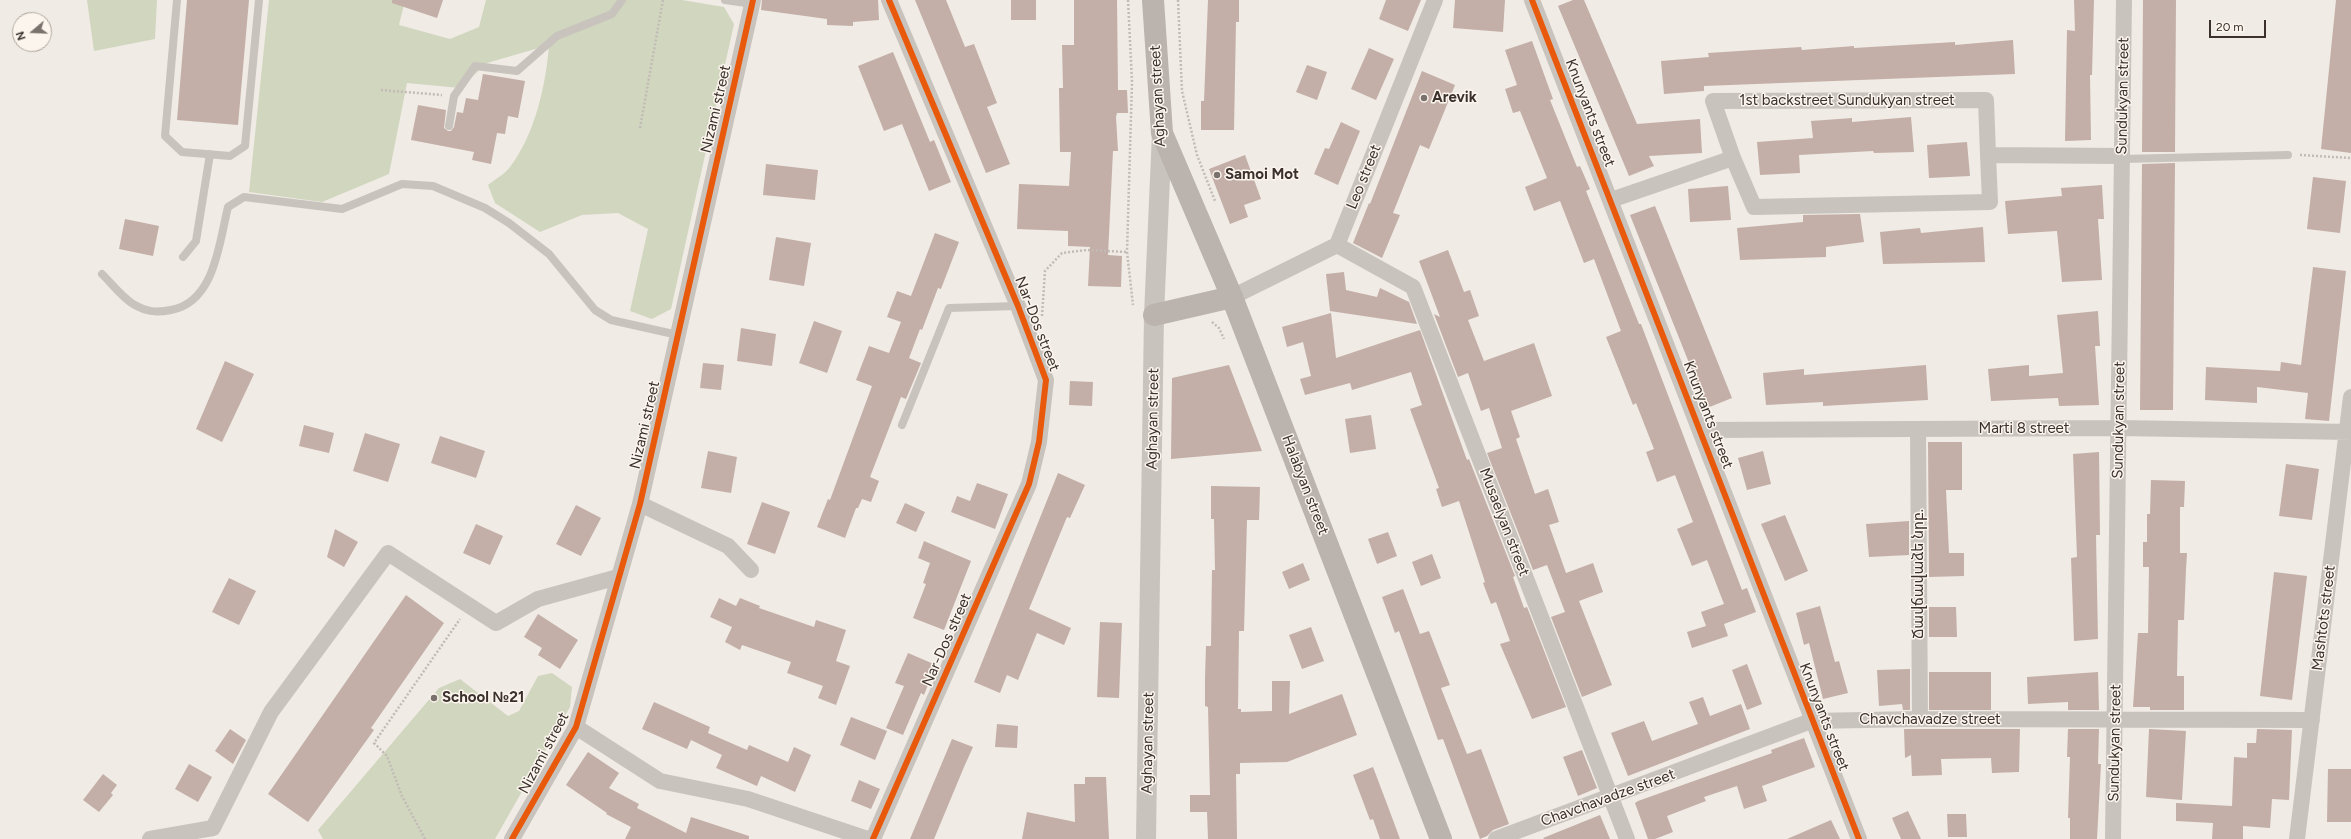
<!DOCTYPE html>
<html>
<head>
<meta charset="utf-8">
<style>
  body { margin:0 }
  #map { position:relative; width:2351px; height:839px; overflow:hidden; background:#f0ebe5; font-family:Figtree,sans-serif }
  canvas { display:block }
  .north { position:absolute; left:12px; top:12px; width:40px; height:40px; box-sizing:border-box; background:#fbf5ee; border:1px solid #aea6a0; border-radius:50%; rotate:251deg; font-size:11px; font-weight:700; line-height:16px; text-align:center; color:#3b302b }
  .north::after { content:''; display:block; margin:auto; width:14px; height:18px; background:#7a716c; clip-path:polygon(50% 0,100% 100%,50% 72%,0 100%) }
  .scale { position:absolute; left:2209px; top:20px; width:57px; height:18px; box-sizing:border-box; border:2px solid #3b302b; border-top:0; padding-left:5px; font-size:12px; line-height:14px; white-space:nowrap; color:#3b302b; -webkit-text-stroke:3px #fbf5ee; paint-order:stroke }
</style>
</head>
<body>
<div id="map">
<canvas width="2351" height="839"></canvas>
<div class="north">N</div>
<div class="scale">20 m</div>
</div>
<script>
const c = document.querySelector('canvas').getContext('2d');
c.lineJoin = 'round';
function paint(path, color) { c.fillStyle = color; c.fill(path, 'evenodd'); }
function stroke(path, color, width, dash) { c.strokeStyle = color; c.lineWidth = width; c.lineCap = dash ? 'butt' : 'round'; c.setLineDash(dash || []); c.stroke(path); }
function write(font, color, halo, rows, align = 'center') {
  c.font = font + ' Figtree,"Noto Sans Armenian",sans-serif'; c.lineWidth = 3; c.setLineDash([]); c.textBaseline = 'middle'; c.strokeStyle = halo; c.fillStyle = color; for (const [text, x, y, turn = 0] of rows) {
    c.save(); c.translate(x, y); c.rotate((+turn || 0) * Math.PI / 180); c.textAlign = isNaN(turn) ? turn : align; if (halo) c.strokeText(text, 0, 0); c.fillText(text, 0, 0); c.restore();
  }
}
const green = new Path2D(`
  M87,0H157L155,39L94,51Z
  M269,0H405L399,25L450,39L479,27L486,0H682L724,7L734,24L671,309L652,319L630,311L648,229L618,213L582,215L540,232L495,203L488,185C495,179 505,174 510,167C535,134 546,85 549,45L487,63L460,88L407,83L389,174L322,202L249,192Z
  M552,673L572,687L570,707L495,839H323L318,830L439,688L460,679L508,716L519,711L538,676Z`);
const building = new Path2D(`
  M187,0H249L238,125L177,120Z
  M392,0H443L437,18L392,3Z
  M762,0H878L879,20L853,22V26L827,25V19L761,10Z
  M915,0H946L965,47L974,44L997,103L987,107L1010,164L986,173Z
  M1011,0H1036V20H1011Z
  M1074,0H1117L1118,90H1127L1128,113H1117L1116,117L1118,151H1113L1108,255L1122,256L1121,287L1088,286L1090,247L1068,246V231L1017,229L1019,184L1069,186L1071,152H1060L1059,88H1063L1062,45H1074Z
  M1208,0H1239V22H1236L1234,130H1201V101H1204Z
  M1386,0H1421L1408,31L1379,19Z
  M1455,0H1505L1503,32L1453,28Z
  M1573,0H1584L1637,124L1700,119L1702,153L1649,156L1654,166L1629,176L1558,6Z
  M2074,0H2094L2092,75H2090L2091,140L2065,141L2067,30L2075,31Z
  M2143,0H2176L2175,152H2142Z
  M2336,0H2351V153L2321,149Z
  M2013,40L2015,74L1704,86V91L1664,94L1661,61L1709,57L1708,53L1801,47L1802,50L1854,46V48L1955,42V45Z
  M1532,41L1553,99L1550,100L1577,167L1580,166L1590,189L1586,191L1639,324H1641L1742,590L1747,588L1756,612L1724,624L1728,636L1692,648L1687,632L1706,626L1701,612L1724,604L1707,560L1692,566L1677,529L1693,522L1675,475L1657,482L1646,452L1654,449L1636,403L1633,405L1606,337L1621,331L1594,259L1584,263L1560,201L1534,211L1525,187L1547,178L1520,111L1513,113L1505,89L1517,85L1505,50Z
  M1369,48L1394,59L1376,100L1351,89Z
  M893,52L930,142L934,140L951,182L929,191L902,124L884,131L858,66Z
  M1307,65L1327,72L1317,100L1296,92Z
  M1422,71L1455,85L1429,149L1420,145L1393,213L1400,215L1382,258L1353,243L1369,203L1370,204Z
  M483,74L525,81L518,118L508,116L505,134L497,133L491,164L472,160L474,152L411,140L418,105L446,110L444,128L448,131H451L454,127L457,112L463,113L466,98L478,100Z
  M1911,117L1914,152L1874,153L1873,151L1799,155L1800,173L1760,175L1757,142L1813,138L1811,121L1852,118V122Z
  M1341,122L1360,131L1338,185L1314,174L1325,148L1329,149Z
  M1967,142L1970,176L1929,178L1927,145Z
  M1245,155L1261,199L1244,205L1248,217L1230,224L1209,169Z
  M2175,163L2173,410H2140L2142,164Z
  M766,164L818,170L815,200L763,195Z
  M2313,177L2346,181L2340,233L2307,229Z
  M2102,185L2104,219H2098L2102,280L2062,282L2057,231L2008,234L2005,201L2062,196L2061,188Z
  M1728,186L1731,220L1690,222L1688,189Z
  M1655,206L1732,398L1707,408L1630,215Z
  M1860,214L1864,242L1826,247V257L1740,260L1737,228L1803,222V215Z
  M125,219L159,226L153,256L119,249Z
  M1983,227L1985,262L1883,264L1880,232L1920,228L1921,233Z
  M935,233L959,242L941,289L938,288L922,330L920,329L909,358L921,363L906,399L901,397L870,477L879,481L871,502L862,499L858,508H856L845,538L817,527L828,499L830,500L872,386L856,380L869,346L889,353L901,322L887,317L897,291L911,296Z
  M776,237L811,243L804,286L769,280Z
  M1448,250L1464,292L1470,290L1479,316L1468,320L1484,361L1534,343L1552,396L1511,411L1520,437L1516,439L1535,494L1548,489L1559,522L1549,525L1566,573L1593,563L1603,592L1579,601L1612,685L1582,697L1551,617L1565,612L1547,565L1533,570L1487,453L1502,448L1489,408L1481,411L1468,373L1458,377L1434,314L1440,317L1419,261Z
  M2313,267L2346,271L2329,421L2305,419L2308,393L2257,387V403L2205,400L2206,367L2280,371L2281,362L2301,365Z
  M1344,272L1346,290L1377,297L1380,288L1409,302L1417,324L1330,311L1326,274Z
  M2098,311L2100,346H2095L2099,405L2059,406L2058,398L1991,401L1988,369L2029,365V376L2063,373L2057,315Z
  M1331,313L1336,358L1420,330L1467,460L1469,459L1515,576L1513,577L1524,608L1527,607L1566,707L1532,719L1500,644L1510,641L1496,602L1491,604L1483,583L1485,582L1459,501L1442,507L1436,489L1439,488L1410,409L1422,405L1411,372L1352,390L1350,383L1305,395L1300,379L1311,376L1303,342L1287,347L1282,327Z
  M814,321L842,331L827,373L799,363Z
  M741,328L776,334L772,366L737,361Z
  M225,361L254,374L222,442L196,429Z
  M703,363L724,365L721,390L700,388Z
  M1229,365L1262,451L1171,459L1172,378Z
  M1926,365L1928,400L1823,406V402L1766,405L1763,373L1804,369V375Z
  M1070,381L1093,382L1092,406L1069,405Z
  M1371,415L1376,449L1350,453L1345,419Z
  M304,425L334,433L329,453L299,446Z
  M365,433L400,444L388,482L353,471Z
  M440,436L485,451L476,478L431,463Z
  M1928,442H1962V490H1946L1949,553H1964V576L1929,577Z
  M708,451L737,457L731,493L701,488Z
  M1763,451L1771,484L1747,490L1738,458Z
  M2099,452L2100,535H2096L2098,639L2074,641L2071,558L2077,557L2073,454Z
  M2286,464L2319,469L2312,520L2279,516Z
  M1058,473L1085,485L1070,518L1067,517L1029,609L1071,628L1064,645L1037,633L1018,680L1007,675L1000,693L974,682Z
  M2151,480L2185,481L2184,507H2180V553H2187L2186,569L2184,620H2178L2177,676H2184V710H2150V707H2133L2138,633H2148L2149,567H2143V542H2147V514H2150Z
  M977,483L1008,494L995,529L951,512L957,496L970,501Z
  M1211,486L1260,487L1259,520H1247L1244,631H1239L1238,709H1241V712L1272,711V681H1290L1289,714L1342,694L1357,735L1287,762L1240,763V774H1236L1237,839H1208L1207,812H1190V795H1210L1208,707L1205,706V678L1206,646H1211L1212,570H1215L1214,519H1211Z
  M762,502L790,512L775,554L747,544Z
  M905,503L925,512L916,532L896,523Z
  M576,505L601,518L581,556L556,544Z
  M1785,515L1808,571L1785,581L1761,524Z
  M1909,521V555L1869,557L1866,524Z
  M476,524L503,536L490,565L463,553Z
  M335,529L358,542L344,567L327,557Z
  M1388,532L1397,556L1377,564L1368,539Z
  M924,541L971,561L944,630L913,618L926,584L923,583L930,563L918,558Z
  M1432,554L1441,578L1421,586L1412,562Z
  M1303,563L1310,580L1289,589L1282,572Z
  M2274,572L2307,576L2292,700L2260,696Z
  M229,578L256,591L239,625L212,612Z
  M1403,589L1420,634L1429,631L1450,685L1441,688L1467,754L1481,749L1509,824L1493,830L1487,836L1480,839L1443,739L1438,740L1399,631L1395,633L1382,597Z
  M406,595L444,623L371,728L374,730L308,822L268,794Z
  M719,598L736,606L740,598L760,606L759,608L814,627L816,620L846,630L836,661L850,666L836,705L818,698L823,686L787,673L791,662L742,645L740,650L725,642L732,627L710,617Z
  M1820,606L1835,662L1839,661L1848,693L1823,699L1809,643L1804,645L1796,613Z
  M1929,607H1956L1957,637H1929Z
  M538,614L578,640L560,669L538,655L542,648L524,637Z
  M1100,622L1122,623L1119,698L1097,697Z
  M1311,627L1324,661L1302,669L1289,635Z
  M908,653L936,665L924,695L921,693L903,735L886,728L904,686L895,683Z
  M1747,664L1762,704L1747,710L1732,670Z
  M1910,669V710H1903L1902,704L1879,706L1877,670Z
  M1929,672H1991V710H1929Z
  M2098,672L2099,710H2068V702L2028,704L2027,677Z
  M1703,697L1710,716L1741,704L1750,729L1628,776L1611,733L1644,721L1652,741L1698,724L1689,702Z
  M654,702L710,727L708,733L747,750L749,745L788,762L794,747L811,755L795,792L761,776L757,786L716,768L722,755L691,740L687,749L642,729Z
  M851,717L887,731L875,760L840,745Z
  M997,724L1018,726L1017,748L995,747Z
  M230,729L246,740L233,764L215,751Z
  M1904,729H2020L2019,772L1992,773L1991,758L1941,759L1942,775L1912,776L1911,755L1905,758Z
  M2068,729H2099L2098,764H2101L2097,839H2070V818H2068L2070,757H2067Z
  M2149,729L2186,731L2182,800L2146,797Z
  M2257,729L2292,730L2289,800L2272,799L2270,828L2243,826V839H2212L2213,823L2176,821V803L2232,806L2234,757L2247,758V743H2256Z
  M1804,738L1815,767L1762,786L1767,801L1744,809L1737,786L1704,797L1706,801L1667,816L1673,832L1655,839H1648L1635,803L1638,801L1772,753L1771,750Z
  M952,739L973,747L964,767L934,839H910Z
  M1582,750L1597,788L1578,796L1563,757Z
  M588,752L619,773L609,788L639,804L637,808L686,833L691,817L749,836V839H625L631,827L606,814L607,813L566,785Z
  M189,764L212,777L198,802L175,789Z
  M1373,767L1390,812L1400,839H1380L1373,819L1370,820L1353,775Z
  M2328,769H2351V822H2327Z
  M103,774L117,785L111,793L113,795L99,812L83,800Z
  M1085,777H1106L1109,839H1022L1027,812L1075,822L1074,784H1085Z
  M859,780L880,789L871,809L851,801Z
  M1908,811L1921,839H1901L1892,818Z
  M1947,814H1966L1967,837H1948Z
  M1600,815L1610,839H1544L1543,838Z
  M1831,820L1840,839H1787Z`);
const path = new Path2D(`
  M1128,0L1132,82L1127,252L1133,305
  M1178,0L1182,91L1197,155L1215,201
  M381,90L442,95
  M640,128L663,0
  M2300,155L2351,158
  M1042,316L1045,271L1062,253L1087,250L1127,252
  M1212,322L1219,328L1224,339
  M425,839L402,796L387,756L374,743L460,619`);
const service = new Path2D(`
  M177,0L165,136L182,152L230,156L245,146L259,0
  M725,0L753,4
  M449,126L454,96L475,66L517,71L557,36L612,14L622,0
  M2122,159L2288,155
  M183,257L196,241L210,154
  M102,274C112,284 122,297 133,304C147,312 156,313 171,310C215,302 219,243 228,207L244,197L342,209L402,184L433,186L485,208L509,223L549,254L595,310L611,320L678,335
  M902,425L949,308L1018,306`);
const minor = new Path2D(`
  M1532,0L1859,839
  M1733,158L1754,207L1990,202L1988,155
  M1611,200L1733,158L1713,101L1986,100L1988,155L2122,156
  M1337,245L1413,287L1627,839
  M1232,297L1337,245L1435,0
  M1918,429L1920,719
  M1701,430L2119,428L2351,432
  M640,504L728,546L751,570
  M576,727L660,781L748,799L868,839
  M150,839L213,828L271,712L388,553L496,623L538,599L618,577
  M512,839L576,727L640,504L753,0
  M873,839L1029,484L1039,442L1046,380L1018,306L889,0
  M1496,839L1811,721L1920,719L2312,720
  M2113,839L2124,0
  M2297,839L2351,397`);
const tertiary = new Path2D(`
  M1146,839L1154,315L1162,133`);
const secondary = new Path2D(`
  M1153,0L1162,133L1232,297L1441,839
  M1154,315L1232,297`);
const cycleway = new Path2D(`
  M1532,0L1859,839
  M512,839L576,727L640,504L753,0
  M873,839L1029,484L1039,442L1046,380L1018,306L889,0`);
const markers = [
  [1424,98,4,"#7a716c"],
  [1217,175,4,"#7a716c"],
  [434,698,4,"#7a716c"]
];
const streetNames = [
  ["Aghayan street",1158,96,-93],
  ["Sundukyan street",2123,96,-89],
  ["1st backstreet Sundukyan street",1847,101],
  ["Nizami street",716,109,-77],
  ["Knunyants street",1590,113,69],
  ["Leo street",1364,177,-68],
  ["Nar-Dos street",1037,324,69],
  ["Knunyants street",1708,415,69],
  ["Aghayan street",1153,419,-89],
  ["Sundukyan street",2119,420,-89],
  ["Nizami street",645,425,-77],
  ["Marti 8 street",2024,429],
  ["Halabyan street",1305,485,69],
  ["Musaelyan street",1504,522,69],
  ["Ճավճավաձե նրբ.",1919,574,-90],
  ["Mashtots street",2324,618,-83],
  ["Nar-Dos street",947,640,-66],
  ["Knunyants street",1824,717,69],
  ["Chavchavadze street",1930,720],
  ["Aghayan street",1148,743,-89],
  ["Sundukyan street",2115,743,-89],
  ["Nizami street",544,753,-62],
  ["Chavchavadze street",1608,798,-20]
];
const poiNames = [
  ["Arevik",1432,98],
  ["Samoi Mot",1225,175],
  ["School №21",442,698]
];
paint(green, '#d1d6bf');
paint(building, '#c3afa7');
stroke(path, '#c2bbb6', 2.5, [2, 2]);
stroke(service, '#c9c3be', 8);
stroke(minor, '#c9c3be', 16);
stroke(tertiary, '#c9c3be', 20);
stroke(secondary, '#bab3ae', 22);
stroke(cycleway, '#e8590c', 6);
for (const [x, y, r, color] of markers) { const dot = new Path2D(); dot.arc(x, y, r, 0, 2 * Math.PI); c.fillStyle = color; c.fill(dot); stroke(dot, '#fbf5ee', 1.5); }
write('15px', '#3b302b', '#fbf5ee', streetNames);
write('bold 15px', '#3b302b', '#fbf5ee', poiNames, 'left');
</script>
</body>
</html>
